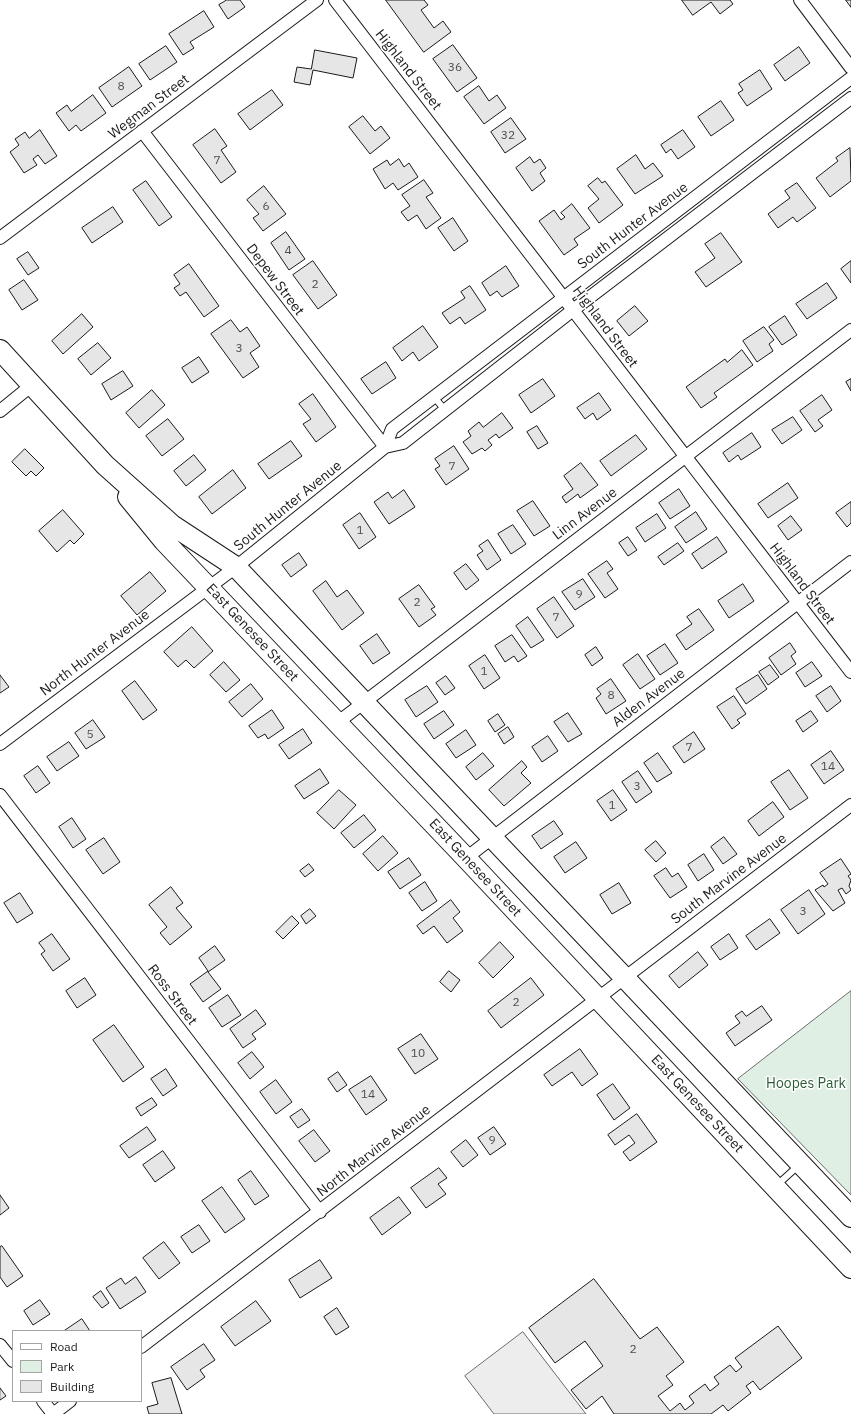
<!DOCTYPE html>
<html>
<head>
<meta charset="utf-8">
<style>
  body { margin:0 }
  #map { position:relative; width:851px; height:1414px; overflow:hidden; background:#fff; font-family:"IBM Plex Sans",sans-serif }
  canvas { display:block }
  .legend { position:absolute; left:12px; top:1330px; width:130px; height:72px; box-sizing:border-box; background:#fff; border:1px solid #a3a3a3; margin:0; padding:5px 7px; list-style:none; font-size:12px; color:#1a1a1a }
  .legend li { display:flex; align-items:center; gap:8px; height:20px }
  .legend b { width:20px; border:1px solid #a3a3a3 }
</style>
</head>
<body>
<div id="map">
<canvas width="851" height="1414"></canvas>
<ul class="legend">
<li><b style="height:5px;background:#fff"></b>Road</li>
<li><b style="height:11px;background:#e0efe3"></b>Park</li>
<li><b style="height:11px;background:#e6e6e6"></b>Building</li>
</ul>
</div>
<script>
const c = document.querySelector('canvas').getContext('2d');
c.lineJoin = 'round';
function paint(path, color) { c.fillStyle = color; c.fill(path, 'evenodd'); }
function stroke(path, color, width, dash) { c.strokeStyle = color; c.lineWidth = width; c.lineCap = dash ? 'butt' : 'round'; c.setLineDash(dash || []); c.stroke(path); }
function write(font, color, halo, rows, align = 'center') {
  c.font = font + ' "IBM Plex Sans",sans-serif'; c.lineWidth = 3; c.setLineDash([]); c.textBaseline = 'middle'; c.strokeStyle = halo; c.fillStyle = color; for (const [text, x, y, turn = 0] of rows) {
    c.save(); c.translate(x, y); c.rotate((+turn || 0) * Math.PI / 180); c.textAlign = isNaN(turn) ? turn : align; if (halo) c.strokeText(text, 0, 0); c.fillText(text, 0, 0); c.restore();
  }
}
const green = new Path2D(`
  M851,991V1195L738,1079Z`);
const parking = new Path2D(`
  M523,1332L586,1414H494L465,1376Z`);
const building = new Path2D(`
  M227,0H240L245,7L228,19L219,5Z
  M386,0H424L428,5L421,10L434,28L443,21L451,32L424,52Z
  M682,0H730L733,4L720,14L711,2L693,15Z
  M846,0H851V7Z
  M204,11L214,27L190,42L194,48L183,55L169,34Z
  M453,45L477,78L457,92L433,59Z
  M166,46L177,62L150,80L139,64Z
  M799,47L810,63L785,81L774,65Z
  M315,50L357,58L353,78L313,70L310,85L294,82L297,67L311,69Z
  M129,67L142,86L112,107L99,88Z
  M760,70L772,89L747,106L738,93L743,90L739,84Z
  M479,86L489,101L497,95L506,108L484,124L464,97Z
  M272,90L283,105L250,130L238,114Z
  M93,95L106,113L81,131L76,125L69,131L56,113L67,105L71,111Z
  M721,101L734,120L711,136L698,117Z
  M363,116L375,131L381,126L390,138L370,154L349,127Z
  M511,118L526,139L505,153L491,132Z
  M215,129L227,146L221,150L236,172L221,183L193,145Z
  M40,130L57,156L45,164L38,155L33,159L37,165L24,173L10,152L19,145L15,139L25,132L29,138Z
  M683,130L695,147L678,159L671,149L666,153L661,145Z
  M850,148L851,181L830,197L816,178L838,161L836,158Z
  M636,155L645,169L653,163L663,176L635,194L617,169Z
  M530,157L534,163L540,159L546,168L540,173L545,181L532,191L516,168Z
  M399,159L404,167L409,163L418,177L398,190L393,183L385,189L373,169L387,160L390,165Z
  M598,178L602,183L605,181L623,205L599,223L588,208L599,199L588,186Z
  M424,180L433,193L426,197L441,218L426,229L417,215L408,221L401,212L410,206L402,195Z
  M146,181L172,217L159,226L133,190Z
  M797,183L816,208L797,222L793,217L778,228L768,214L790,198L785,191Z
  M264,186L286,214L263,231L253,218L259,214L247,200Z
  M572,204L590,228L574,239L578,245L564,255L539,221L554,210L561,220L565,217L561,213Z
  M113,207L123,222L92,243L82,228Z
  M453,218L468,241L454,251L438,228Z
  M286,232L305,259L289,270L271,243Z
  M721,233L742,262L706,287L695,272L715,258L705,244Z
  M28,252L39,268L28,275L17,259Z
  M313,261L337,295L318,309L293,275Z
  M851,261V283L841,269Z
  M189,264L219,306L204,317L186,292L180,296L174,288L180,284L174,275Z
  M506,266L519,286L502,297L497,291L490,296L482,283Z
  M24,280L38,300L22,310L9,290Z
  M827,283L837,298L807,319L796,304Z
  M470,286L486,310L465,324L460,317L450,324L442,313L465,298L461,292Z
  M635,306L648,321L629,336L617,321Z
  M82,314L93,327L63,354L52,341Z
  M785,316L797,335L782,345L769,327Z
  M231,320L240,332L247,327L260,346L250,353L259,367L243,378L211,334Z
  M423,326L438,347L419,361L413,352L402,361L393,348Z
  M764,327L774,340L769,344L773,351L757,362L743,341Z
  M98,343L111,358L91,375L78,359Z
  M742,350L753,365L714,393L717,397L701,408L686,387L725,359L727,362Z
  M199,357L209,372L192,383L182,368Z
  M386,362L396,378L372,394L361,379Z
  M123,371L133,386L111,400L102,384Z
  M543,379L555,396L531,413L519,395Z
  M851,379V391L846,382Z
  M152,390L165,405L139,428L126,413Z
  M599,393L611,410L597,420L593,413L585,419L577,408Z
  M313,394L336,427L316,442L303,424L311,419L299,404Z
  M822,395L832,410L818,420L823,426L815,432L800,411Z
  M502,413L513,428L499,438L496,434L488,440L492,445L485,451L482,448L472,454L463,442L471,436L468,431L479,422L483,427Z
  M793,417L802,430L782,444L772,430Z
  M168,419L184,439L162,456L146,436Z
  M537,426L548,443L538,449L527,432Z
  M752,433L761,447L741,460L738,455L729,462L723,453Z
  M636,435L647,449L611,476L600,461Z
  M291,441L302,456L269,479L258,464Z
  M454,446L469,469L446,485L435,469L440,466L435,459Z
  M25,449L44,468L36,476L31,471L26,476L12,462Z
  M194,455L206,470L186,486L174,471Z
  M581,463L598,485L580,498L578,494L566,503L562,497L573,489L564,476Z
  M233,470L246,488L212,514L199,497Z
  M788,483L798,498L768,518L758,504Z
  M679,489L690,506L670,519L659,503Z
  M404,490L415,507L389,524L374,502L388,492L392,498Z
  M533,501L550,526L534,536L517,511Z
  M851,502V523L847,527L836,513Z
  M63,510L84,534L74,544L70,540L57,552L39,531Z
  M696,512L707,529L686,543L675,527Z
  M360,513L376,537L359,549L343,525Z
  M657,514L666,528L645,542L636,528Z
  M791,516L802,530L788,540L778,526Z
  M513,525L526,544L511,554L498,534Z
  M628,537L637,550L628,556L619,543Z
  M717,537L727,552L702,569L692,554Z
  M488,540L501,560L487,570L477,555L483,551L479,546Z
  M678,543L684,551L664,565L658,557Z
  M299,553L307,565L291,577L282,565Z
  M607,561L613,569L607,573L618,589L605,598L588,574Z
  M466,564L479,580L466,590L454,573Z
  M150,572L166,591L137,615L121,596Z
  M583,579L595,597L575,610L562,592Z
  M326,581L337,597L347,590L364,613L342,630L313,591Z
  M743,584L754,601L729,618L718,601Z
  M419,585L435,607L431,609L436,615L419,627L399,599Z
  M554,597L574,626L557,638L537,609Z
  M699,609L714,630L686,650L676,635L692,624L687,617Z
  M528,617L544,640L531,648L516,626Z
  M192,627L213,651L194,668L186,660L178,667L164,652Z
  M377,634L390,653L373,664L360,646Z
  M512,635L527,656L518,662L514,656L505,662L495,646Z
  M790,643L796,652L791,656L796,664L781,675L769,658Z
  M665,644L678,663L660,675L647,656Z
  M596,647L603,658L592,666L585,655Z
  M638,654L655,679L640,689L623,665Z
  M485,655L500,678L484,689L469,666Z
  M224,662L240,680L226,692L210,675Z
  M812,662L822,676L805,687L796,673Z
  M770,665L779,677L768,685L759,672Z
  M0,675L9,687L0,693Z
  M758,675L767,689L746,704L736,689Z
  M446,676L455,688L445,695L436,683Z
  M611,679L626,701L606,714L596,698L601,694L597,689Z
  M135,681L157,710L143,720L122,691Z
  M251,684L263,699L242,717L229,702Z
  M427,686L438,702L416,717L405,700Z
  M831,686L841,701L827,712L816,696Z
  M734,696L746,714L737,720L740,723L732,729L717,707Z
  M272,710L284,728L268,739L265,734L258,738L249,726Z
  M444,711L454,725L434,739L424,724Z
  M811,711L818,721L803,732L796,721Z
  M568,713L582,734L568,742L554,722Z
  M498,714L505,725L495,732L488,721Z
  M93,720L105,737L86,749L75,733Z
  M508,727L514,737L504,744L498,734Z
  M303,729L312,743L289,759L279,745Z
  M466,730L476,745L456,758L446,744Z
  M694,732L705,749L684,763L673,747Z
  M548,736L558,751L542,762L532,747Z
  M69,742L79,756L57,771L47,757Z
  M831,751L844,770L824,784L811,765Z
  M483,753L494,766L476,780L466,767Z
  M658,753L672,773L657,782L644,763Z
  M522,761L527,767L521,773L531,783L504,806L489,790Z
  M38,766L50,783L36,793L24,776Z
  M320,769L329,783L304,799L295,786Z
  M789,770L808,798L790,810L771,782Z
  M638,771L652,792L636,803L622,782Z
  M339,790L356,805L334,829L317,813Z
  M613,790L627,810L611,821L597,801Z
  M773,802L784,817L759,836L748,821Z
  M364,815L376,830L354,848L341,833Z
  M72,818L86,839L73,848L59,827Z
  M554,821L563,834L541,849L532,836Z
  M383,836L398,853L378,871L363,854Z
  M724,837L737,854L723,864L711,847Z
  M104,838L120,862L103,874L86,850Z
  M656,841L666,853L656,862L645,850Z
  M576,842L587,858L565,873L554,857Z
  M704,854L714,870L698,881L688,865Z
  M409,858L421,875L400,889L388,872Z
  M841,859L851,874L848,876L851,880L849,886L851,890L846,894L842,888L838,890L845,903L833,911L815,890L823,885L824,887L828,884L820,873Z
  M309,864L314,870L305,877L300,871Z
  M666,868L672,877L678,873L687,887L670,898L654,876Z
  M425,882L437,901L422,911L409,893Z
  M619,883L631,903L612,914L600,895Z
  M171,887L183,903L176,908L192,927L170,945L160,933L167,927L149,905Z
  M809,890L825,914L798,934L781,910Z
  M20,893L33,913L17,923L4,903Z
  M451,900L460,912L453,918L463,931L447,943L434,926L423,934L417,926Z
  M310,909L316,916L306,924L301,916Z
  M292,916L299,923L283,939L276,932Z
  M770,919L780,933L756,950L746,936Z
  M52,934L70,959L53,971L41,954L45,951L39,943Z
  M729,934L738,948L720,960L711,947Z
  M500,942L514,957L493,978L479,963Z
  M215,946L225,960L208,972L221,989L203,1002L190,984L208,971L199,958Z
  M698,952L708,965L679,988L669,976Z
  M449,971L460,980L451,992L440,982Z
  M85,978L96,995L77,1008L66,991Z
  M531,978L544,995L501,1028L488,1011Z
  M228,995L241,1015L222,1027L209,1008Z
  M762,1006L772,1020L735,1046L726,1033L740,1023L735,1016L742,1011L746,1016Z
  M256,1010L266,1024L252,1034L256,1039L243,1048L230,1029Z
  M114,1025L144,1067L123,1082L93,1040Z
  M421,1034L438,1059L415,1074L398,1049Z
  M580,1049L598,1074L582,1086L572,1072L552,1086L544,1075Z
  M252,1052L264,1067L250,1079L238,1063Z
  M166,1069L177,1086L163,1096L151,1079Z
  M338,1072L347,1085L337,1092L328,1079Z
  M371,1076L387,1100L366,1115L349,1090Z
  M276,1080L292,1102L276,1114L260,1092Z
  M613,1084L630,1108L614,1120L597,1095Z
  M152,1098L157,1105L141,1116L136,1108Z
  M302,1109L310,1120L298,1128L290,1117Z
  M637,1114L657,1142L630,1161L623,1152L635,1143L629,1135L615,1145L608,1135Z
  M147,1127L156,1140L129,1158L120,1146Z
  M494,1127L506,1144L490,1155L478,1138Z
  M314,1130L330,1151L315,1162L299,1141Z
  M466,1140L478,1155L463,1167L451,1152Z
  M163,1151L175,1168L155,1182L143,1165Z
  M439,1168L447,1178L438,1184L446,1194L426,1208L411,1188Z
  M251,1171L269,1196L255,1205L238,1180Z
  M222,1187L245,1219L225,1233L202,1201Z
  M0,1195L9,1208L0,1215Z
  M399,1197L411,1213L382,1235L370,1218Z
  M199,1225L210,1241L192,1253L181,1237Z
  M164,1242L180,1263L159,1279L143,1258Z
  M2,1246L23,1276L7,1287L0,1277V1247Z
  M320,1260L332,1278L300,1298L289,1280Z
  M136,1277L146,1292L120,1309L106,1288L121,1278L125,1284Z
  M594,1279L640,1339L657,1327L684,1362L666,1376L673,1385L658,1396L670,1411L680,1403L685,1410L694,1403L689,1396L705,1384L710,1391L719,1384L714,1377L730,1365L736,1372L742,1367L735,1358L778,1326L802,1358L760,1390L753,1381L746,1386L751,1393L728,1411L723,1405L711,1414H614L602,1396L586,1409L571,1390L603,1366L585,1341L555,1363L529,1328Z
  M101,1291L109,1303L102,1308L93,1297Z
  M40,1300L50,1314L33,1325L24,1311Z
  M256,1301L271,1321L235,1346L221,1327Z
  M337,1308L349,1327L336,1335L324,1317Z
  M82,1319L90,1331H64Z
  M204,1344L215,1360L200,1370L205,1377L187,1390L171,1367Z
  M171,1378L182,1414H149L147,1407L158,1404L152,1383Z
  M0,1388L6,1396L0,1400Z`);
const service = new Path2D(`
  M434,397L445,410
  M777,1185L798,1166`);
const minor = new Path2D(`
  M335,0L851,672
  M800,0L851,68
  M142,131L385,447
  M0,238L317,0
  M0,411L32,385
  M385,447L392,429L851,78
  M337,723L851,330
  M0,744L236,567L385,447L403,443L573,310L851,98
  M0,795L320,1212
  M466,858L851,562
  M0,1345L13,1361
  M141,1347L851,805
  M43,1401L53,1414
  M53,1414L70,1401`);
const trunk = new Path2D(`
  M0,350L105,465L172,525L236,567L851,1217
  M128,497L164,541L466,858L851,1268`);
const numberNames = [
  ["36",455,68],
  ["8",121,87],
  ["32",508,136],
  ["7",217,161],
  ["6",266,207],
  ["4",288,251],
  ["2",315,285],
  ["3",239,349],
  ["7",452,467],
  ["1",360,531],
  ["9",579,595],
  ["2",417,603],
  ["7",556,618],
  ["1",484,672],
  ["8",611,696],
  ["5",90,735],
  ["7",689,748],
  ["14",828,767],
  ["3",637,787],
  ["1",612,806],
  ["3",803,912],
  ["2",516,1003],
  ["10",418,1054],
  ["14",368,1095],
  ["9",492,1141],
  ["2",633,1350]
];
const streetNames = [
  ["Highland Street",408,70,52],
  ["Wegman Street",149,107,-37],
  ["South Hunter Avenue",633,226,-37],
  ["Depew Street",275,280,53],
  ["Highland Street",605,327,53],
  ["South Hunter Avenue",288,506,-39],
  ["Linn Avenue",585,514,-37],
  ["Highland Street",802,584,53],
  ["East Genesee Street",252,633,47],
  ["North Hunter Avenue",95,653,-37],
  ["Alden Avenue",649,698,-37],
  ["East Genesee Street",475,868,47],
  ["South Marvine Avenue",729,879,-37],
  ["Ross Street",172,995,53],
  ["East Genesee Street",697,1104,47],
  ["North Marvine Avenue",374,1151,-38]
];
const parkNames = [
  ["Hoopes Park",806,1084]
];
paint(green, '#e0efe3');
stroke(green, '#6a6a6a', 1);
paint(parking, '#ededed');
stroke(parking, '#6a6a6a', 1);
paint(building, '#e6e6e6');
stroke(building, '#1a1a1a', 1);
stroke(service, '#1a1a1a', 8);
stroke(minor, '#1a1a1a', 14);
stroke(trunk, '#1a1a1a', 22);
stroke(service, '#fff', 6);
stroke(minor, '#fff', 12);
stroke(trunk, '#fff', 20);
write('12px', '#4d4d4d', null, numberNames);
write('14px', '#1a1a1a', '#fff', streetNames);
write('14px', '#2b5a34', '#fff', parkNames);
</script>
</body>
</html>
